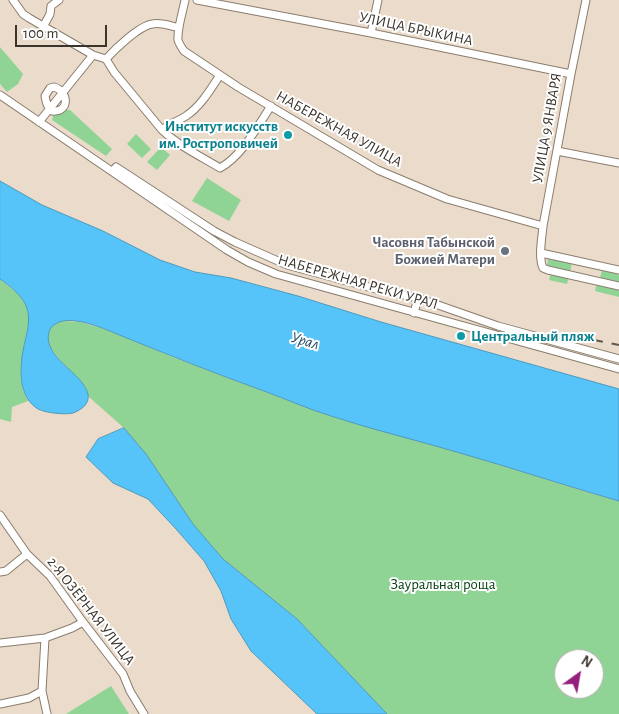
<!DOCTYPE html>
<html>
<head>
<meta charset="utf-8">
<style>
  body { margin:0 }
  #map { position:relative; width:619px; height:714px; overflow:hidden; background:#eadbca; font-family:"Alegreya Sans",sans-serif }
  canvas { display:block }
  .north { position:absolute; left:554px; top:649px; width:50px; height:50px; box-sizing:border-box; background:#fff; border:1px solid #b0aeab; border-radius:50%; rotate:32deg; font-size:14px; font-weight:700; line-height:20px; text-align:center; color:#3a342d }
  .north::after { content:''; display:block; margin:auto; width:18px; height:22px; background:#951f7d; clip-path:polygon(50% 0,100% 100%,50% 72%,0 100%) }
  .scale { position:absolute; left:15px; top:25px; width:92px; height:22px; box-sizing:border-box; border:2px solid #3a342d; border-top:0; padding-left:6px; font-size:15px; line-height:18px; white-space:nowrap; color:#3a342d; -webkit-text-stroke:4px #fff; paint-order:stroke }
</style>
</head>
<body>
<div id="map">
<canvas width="619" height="714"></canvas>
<div class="north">N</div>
<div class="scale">100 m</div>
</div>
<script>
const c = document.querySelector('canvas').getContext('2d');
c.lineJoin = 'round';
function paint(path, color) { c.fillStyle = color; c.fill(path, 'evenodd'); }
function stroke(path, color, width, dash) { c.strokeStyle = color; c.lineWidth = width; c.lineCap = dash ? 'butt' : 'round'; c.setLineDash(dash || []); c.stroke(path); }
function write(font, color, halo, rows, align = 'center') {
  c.font = font + ' "Alegreya Sans",sans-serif'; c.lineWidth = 4; c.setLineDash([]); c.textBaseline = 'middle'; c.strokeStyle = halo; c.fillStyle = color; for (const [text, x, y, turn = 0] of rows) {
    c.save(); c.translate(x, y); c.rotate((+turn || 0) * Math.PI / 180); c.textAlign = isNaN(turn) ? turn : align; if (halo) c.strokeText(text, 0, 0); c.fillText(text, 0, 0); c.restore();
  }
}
const green = new Path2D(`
  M0,47L23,74L18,84L7,92L0,84Z
  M65,110H70L112,149L106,156L52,120L54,113Z
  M136,134L151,149L142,158L127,144Z
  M161,147L170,155L157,170L147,162Z
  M207,178L241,200L229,221L192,201Z
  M548,258L572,263L570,272L547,267Z
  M602,270L619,275V283L600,278Z
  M551,273L569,276L567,284L549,280Z
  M0,279L18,294L27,306L29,321L22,356L21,376L23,391L28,401L12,407L11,422L0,419Z
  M597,283L619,289V297L595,291Z
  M64,321L80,322L108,330L175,358L331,416L459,452L590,493L619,501V714H387L297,619L223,559L193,524L146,454L124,428L89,397L86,388L61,361L49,346L47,337L50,328L56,323ZM564,659H594V689H564Z
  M111,686L129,714H65H66Z`);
const water = new Path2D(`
  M0,181L42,205L103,231L160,260L195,272L231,278L298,296L381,322L619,389V501C566,486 513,468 460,453C417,440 373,430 331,416C308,409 286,399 264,391C214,373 166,354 117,334C103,328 72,315 57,323C53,325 50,328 49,332C42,357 83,373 88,394C90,404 81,410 73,413C65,415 46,413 38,409C20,398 20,375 22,357C24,340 32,324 27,308C23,296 10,286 0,279Z
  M124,428L146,454L193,524L223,559L297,619L387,714H317L251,651L231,619L221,591L204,561L176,529L148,499L113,483L86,457L98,439Z`);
const street = new Path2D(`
  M13,0L23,14L29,18L93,55L106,59L114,72L162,130C179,146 200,156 220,168C242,156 257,127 271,106
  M185,0C183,11 177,29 178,40C179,44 182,48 184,51L238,87L378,170L447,199L543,226
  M197,0L371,33L571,74
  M586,0L571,74L543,226C542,238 538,257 543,268L548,270L619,286
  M43,27L50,14L51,6L59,0
  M371,33L378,0
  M106,59C115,49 139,26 152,24C161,22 171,26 179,28
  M54,87C69,91 70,113 52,111C47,107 46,102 45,96L50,88Z
  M0,95L227,250L248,262L276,274L619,369
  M39,122L93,55
  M162,130C169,124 178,121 186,116C201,106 210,90 220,75
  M557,151L619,163
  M113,171L116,167L214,231L235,242L287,265L376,289L418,298L498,326L619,359
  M541,253L619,270
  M414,313L418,298
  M0,515L27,554L50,576L83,622L123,674L130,691L144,714
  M0,572L6,571L27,554
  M45,638L42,691L47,714
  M0,643L45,638L72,628L83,622
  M0,704L29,698L42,691`);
const rail = new Path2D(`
  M594,340L619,345`);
const markers = [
  [288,135,5,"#0f9aa8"],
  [505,251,5,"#6b7280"],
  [461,336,5,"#0f9aa8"]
];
const streetNames = [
  ["УЛИЦА БРЫКИНА",416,29,12],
  ["УЛИЦА 9 ЯНВАРЯ",547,128,-80],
  ["НАБЕРЕЖНАЯ УЛИЦА",339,129,29],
  ["НАБЕРЕЖНАЯ РЕКИ УРАЛ",358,282,16],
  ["2-Я ОЗЁРНАЯ УЛИЦА",91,611,52]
];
const cultureNames = [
  ["Институт искусств",278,126],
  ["им. Ростроповичей",278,143],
  ["Центральный пляж",471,336,"left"]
];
const worshipNames = [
  ["Часовня Табынской",495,242],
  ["Божией Матери",495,259]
];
const parkNames = [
  ["Зауральная роща",443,584]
];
const waterNames = [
  ["Урал",305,341,17]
];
paint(green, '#90d495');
paint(water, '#57c4f9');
stroke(water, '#4e99bc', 1);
stroke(street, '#8a7d6d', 9);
stroke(street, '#fff', 7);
stroke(rail, '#5f574e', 2, [9, 9]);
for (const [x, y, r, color] of markers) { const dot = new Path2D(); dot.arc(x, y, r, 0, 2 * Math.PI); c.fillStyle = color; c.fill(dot); stroke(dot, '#fff', 2); }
write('15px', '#3a342d', '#fff', streetNames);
write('bold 15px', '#0d838f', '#fff', cultureNames, 'right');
write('bold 15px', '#5b616d', '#fff', worshipNames, 'right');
write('15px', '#074114', '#fff', parkNames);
write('italic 16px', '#1b485e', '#fff', waterNames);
</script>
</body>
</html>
